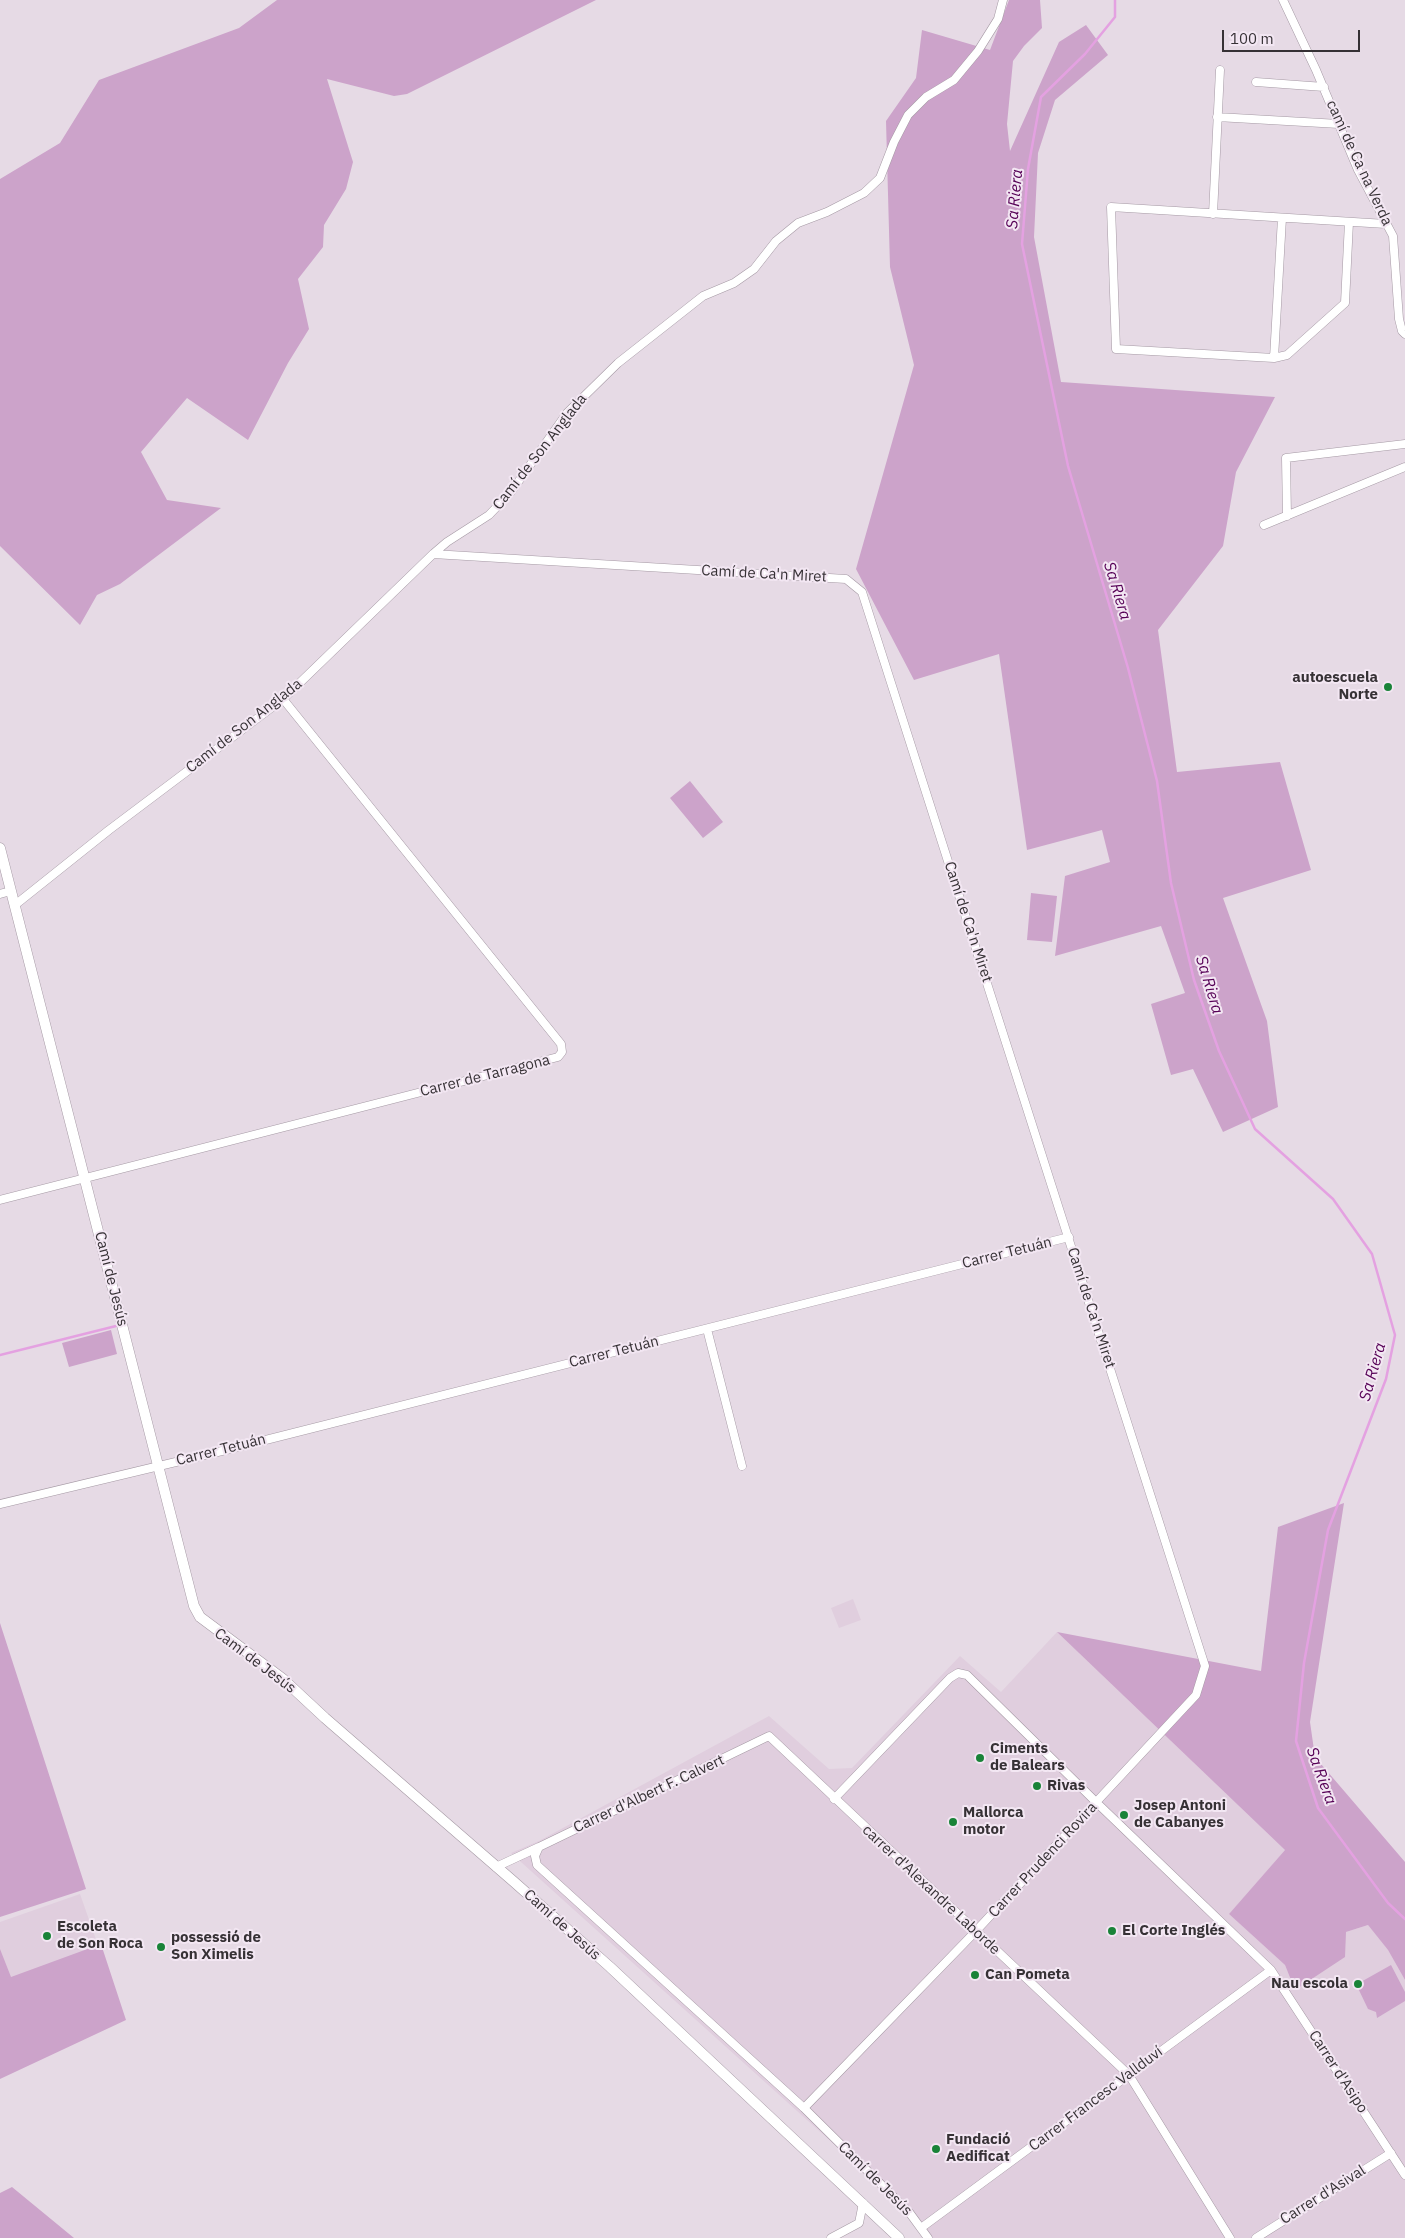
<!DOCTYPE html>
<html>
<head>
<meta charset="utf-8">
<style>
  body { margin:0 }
  #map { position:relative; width:1405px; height:2238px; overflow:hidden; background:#e6dae5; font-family:"IBM Plex Sans",sans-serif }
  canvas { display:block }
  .scale { position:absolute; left:1222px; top:30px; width:138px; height:22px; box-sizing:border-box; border:2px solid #363135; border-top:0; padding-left:6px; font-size:15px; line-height:18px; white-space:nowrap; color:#363135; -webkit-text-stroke:4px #f3e7f3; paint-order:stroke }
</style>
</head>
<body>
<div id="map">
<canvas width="1405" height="2238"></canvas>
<div class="scale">100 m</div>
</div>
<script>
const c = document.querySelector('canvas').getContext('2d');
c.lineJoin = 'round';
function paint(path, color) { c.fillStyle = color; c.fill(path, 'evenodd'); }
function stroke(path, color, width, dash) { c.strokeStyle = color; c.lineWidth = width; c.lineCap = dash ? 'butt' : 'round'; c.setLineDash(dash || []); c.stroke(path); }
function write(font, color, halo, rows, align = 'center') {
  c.font = font + ' "IBM Plex Sans",sans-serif'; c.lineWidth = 4; c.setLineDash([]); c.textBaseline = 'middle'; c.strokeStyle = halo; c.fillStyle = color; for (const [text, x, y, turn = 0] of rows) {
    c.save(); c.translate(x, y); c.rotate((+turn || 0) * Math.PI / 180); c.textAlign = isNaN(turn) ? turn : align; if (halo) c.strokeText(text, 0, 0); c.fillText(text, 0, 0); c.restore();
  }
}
const built = new Path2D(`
  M853,1599L861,1620L839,1628L831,1608Z
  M1057,1632L1285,1850L1229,1914L1285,1965L1295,1989L1346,1932L1368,1925L1388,1950L1405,1980V2238H928L909,2212L511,1853L539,1841L769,1716L829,1769L852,1768L960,1656L1001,1692Z
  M80,1894L100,1951L10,1982L0,1953V1922Z`);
const green = new Path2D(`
  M277,0H596L407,94L394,96L327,79L353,162L346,189L324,225L323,247L298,279L309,329L288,363L248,440L187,398L141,452L167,500L221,508L120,584L97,595L80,625L0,546V179L60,143L99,80L239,28Z
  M1009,0H1040L1042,28L1024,46L1013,61L1007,124L1010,151L1059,42L1086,25L1108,55L1055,100L1038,153L1034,237L1061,382L1275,397L1236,472L1223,546L1158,630L1177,772L1280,762L1311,870L1223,898L1267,1021L1278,1107L1223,1132L1193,1069L1171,1075L1151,1004L1185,993L1161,926L1055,956L1065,876L1110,862L1102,830L1027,850L999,654L914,680L856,569L914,365L890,267L886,121L916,78L922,30L990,50Z
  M690,781L723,822L703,838L670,798Z
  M1031,893L1057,896L1052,942L1027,940Z
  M111,1330L117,1354L69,1367L62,1343Z
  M1344,1503L1310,1722L1315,1757L1405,1862V1980L1388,1950L1368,1925L1346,1932L1345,1957L1295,1990L1285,1965L1229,1914L1285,1850L1057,1632L1261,1671L1278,1527Z
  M0,1623L86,1889L0,1917Z
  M101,1944L126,2020L0,2079V1949L11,1977Z
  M1391,1965L1405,1992V2001L1377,2018L1376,2012L1368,2009L1357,1986L1359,1983Z
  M12,2187L74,2238H0V2193Z`);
const stream = new Path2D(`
  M1115,0V17L1085,54L1041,97L1028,169L1022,244L1068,466L1128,668L1157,781L1171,883L1194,980L1219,1051L1255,1129L1333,1199L1372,1254L1395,1335L1386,1379L1328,1530L1304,1663L1296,1741L1318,1808L1388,1903L1405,1919
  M0,1355L116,1326`);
const minor = new Path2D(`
  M1283,0L1316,70L1358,170L1393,236L1399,319L1402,331L1405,334
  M1256,82L1324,87
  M1217,117L1339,124
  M1213,214L1220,70
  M1349,222L1345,303L1287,355L1274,358L1116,349L1111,207L1386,224
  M1274,358L1282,218
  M1287,516L1286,458L1405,444
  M1264,525L1405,467
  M433,554L846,579L862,592L1205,1666L1196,1695L975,1932L804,2108
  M0,894L11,891
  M15,905L109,830L283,699L433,554L447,542L489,515L511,492L567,413L618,363L703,296L734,283L754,269L776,241L798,223L827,212L864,193L880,178L894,142L908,115L926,97L954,80L978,51L998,19L1003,0
  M0,1200L558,1057L562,1052L561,1044L283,699
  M707,1329L742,1466
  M0,1504L226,1450L1069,1237
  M834,1799L950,1678L958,1673L967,1675L1097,1803L1271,1970L1405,2175
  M496,1867L539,1847
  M921,2228L1271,1970
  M831,2238L859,2223L863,2203
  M928,2238L909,2212L804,2108L537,1865L535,1856L539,1847L769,1736L1129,2075L1230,2238
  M1256,2238L1391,2153`);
const tertiary = new Path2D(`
  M0,848L194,1606L200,1617L283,1679L325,1718L513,1881L610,1967L899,2238`);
const markers = [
  [1388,687,5,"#198338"],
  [980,1758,5,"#198338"],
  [1037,1786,5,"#198338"],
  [1124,1815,5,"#198338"],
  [953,1822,5,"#198338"],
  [1112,1931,5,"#198338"],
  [47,1936,5,"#198338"],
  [161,1947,5,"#198338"],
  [975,1975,5,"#198338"],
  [1358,1984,5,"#198338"],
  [936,2149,5,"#198338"]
];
const streetNames = [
  ["camí de Ca na Verda",1359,163,65],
  ["Camí de Son Anglada",540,452,-52],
  ["Camí de Ca'n Miret",764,574,3],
  ["Camí de Son Anglada",244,726,-38],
  ["Camí de Ca'n Miret",968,922,72],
  ["Carrer de Tarragona",485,1076,-14],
  ["Carrer Tetuán",1007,1253,-14],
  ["Camí de Jesús",111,1279,76],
  ["Camí de Ca'n Miret",1091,1308,72],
  ["Carrer Tetuán",614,1352,-14],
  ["Carrer Tetuán",221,1450,-14],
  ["Camí de Jesús",255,1661,37],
  ["Carrer d'Albert F. Calvert",649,1794,-25],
  ["Carrer Prudenci Rovira",1043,1860,-47],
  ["carrer d'Alexandre Laborde",931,1890,43],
  ["Camí de Jesús",562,1925,42],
  ["Carrer d'Asipo",1338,2072,57],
  ["Carrer Francesc Vallduví",1096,2099,-37],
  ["Camí de Jesús",875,2179,45],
  ["Carrer d'Asival",1323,2195,-32]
];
const poiNames = [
  ["autoescuela",1378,678,"right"],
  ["Norte",1378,695,"right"],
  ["Ciments",990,1749],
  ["de Balears",990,1766],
  ["Rivas",1047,1786],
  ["Josep Antoni",1134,1806],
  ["de Cabanyes",1134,1823],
  ["Mallorca",963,1813],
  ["motor",963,1830],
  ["Escoleta",57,1927],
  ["de Son Roca",57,1944],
  ["El Corte Inglés",1122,1931],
  ["possessió de",171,1938],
  ["Son Ximelis",171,1955],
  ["Can Pometa",985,1975],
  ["Nau escola",1348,1984,"right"],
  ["Fundació",946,2140],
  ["Aedificat",946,2157]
];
const waterNames = [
  ["Sa Riera",1015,199,-85],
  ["Sa Riera",1117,591,73],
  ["Sa Riera",1209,985,73],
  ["Sa Riera",1373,1372,-74],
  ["Sa Riera",1321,1776,70]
];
paint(built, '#e0cede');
paint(green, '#cca3ca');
stroke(stream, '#e4a1e1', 2.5);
stroke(minor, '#a599a4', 9);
stroke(tertiary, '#a599a4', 11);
stroke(minor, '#fff', 8);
stroke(tertiary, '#fff', 10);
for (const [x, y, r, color] of markers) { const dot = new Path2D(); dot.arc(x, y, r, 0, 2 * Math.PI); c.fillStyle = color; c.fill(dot); stroke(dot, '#f3e7f3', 2); }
write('15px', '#363135', '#f3e7f3', streetNames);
write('bold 15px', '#363135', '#f3e7f3', poiNames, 'left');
write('italic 16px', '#560156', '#f3e7f3', waterNames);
</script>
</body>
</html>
